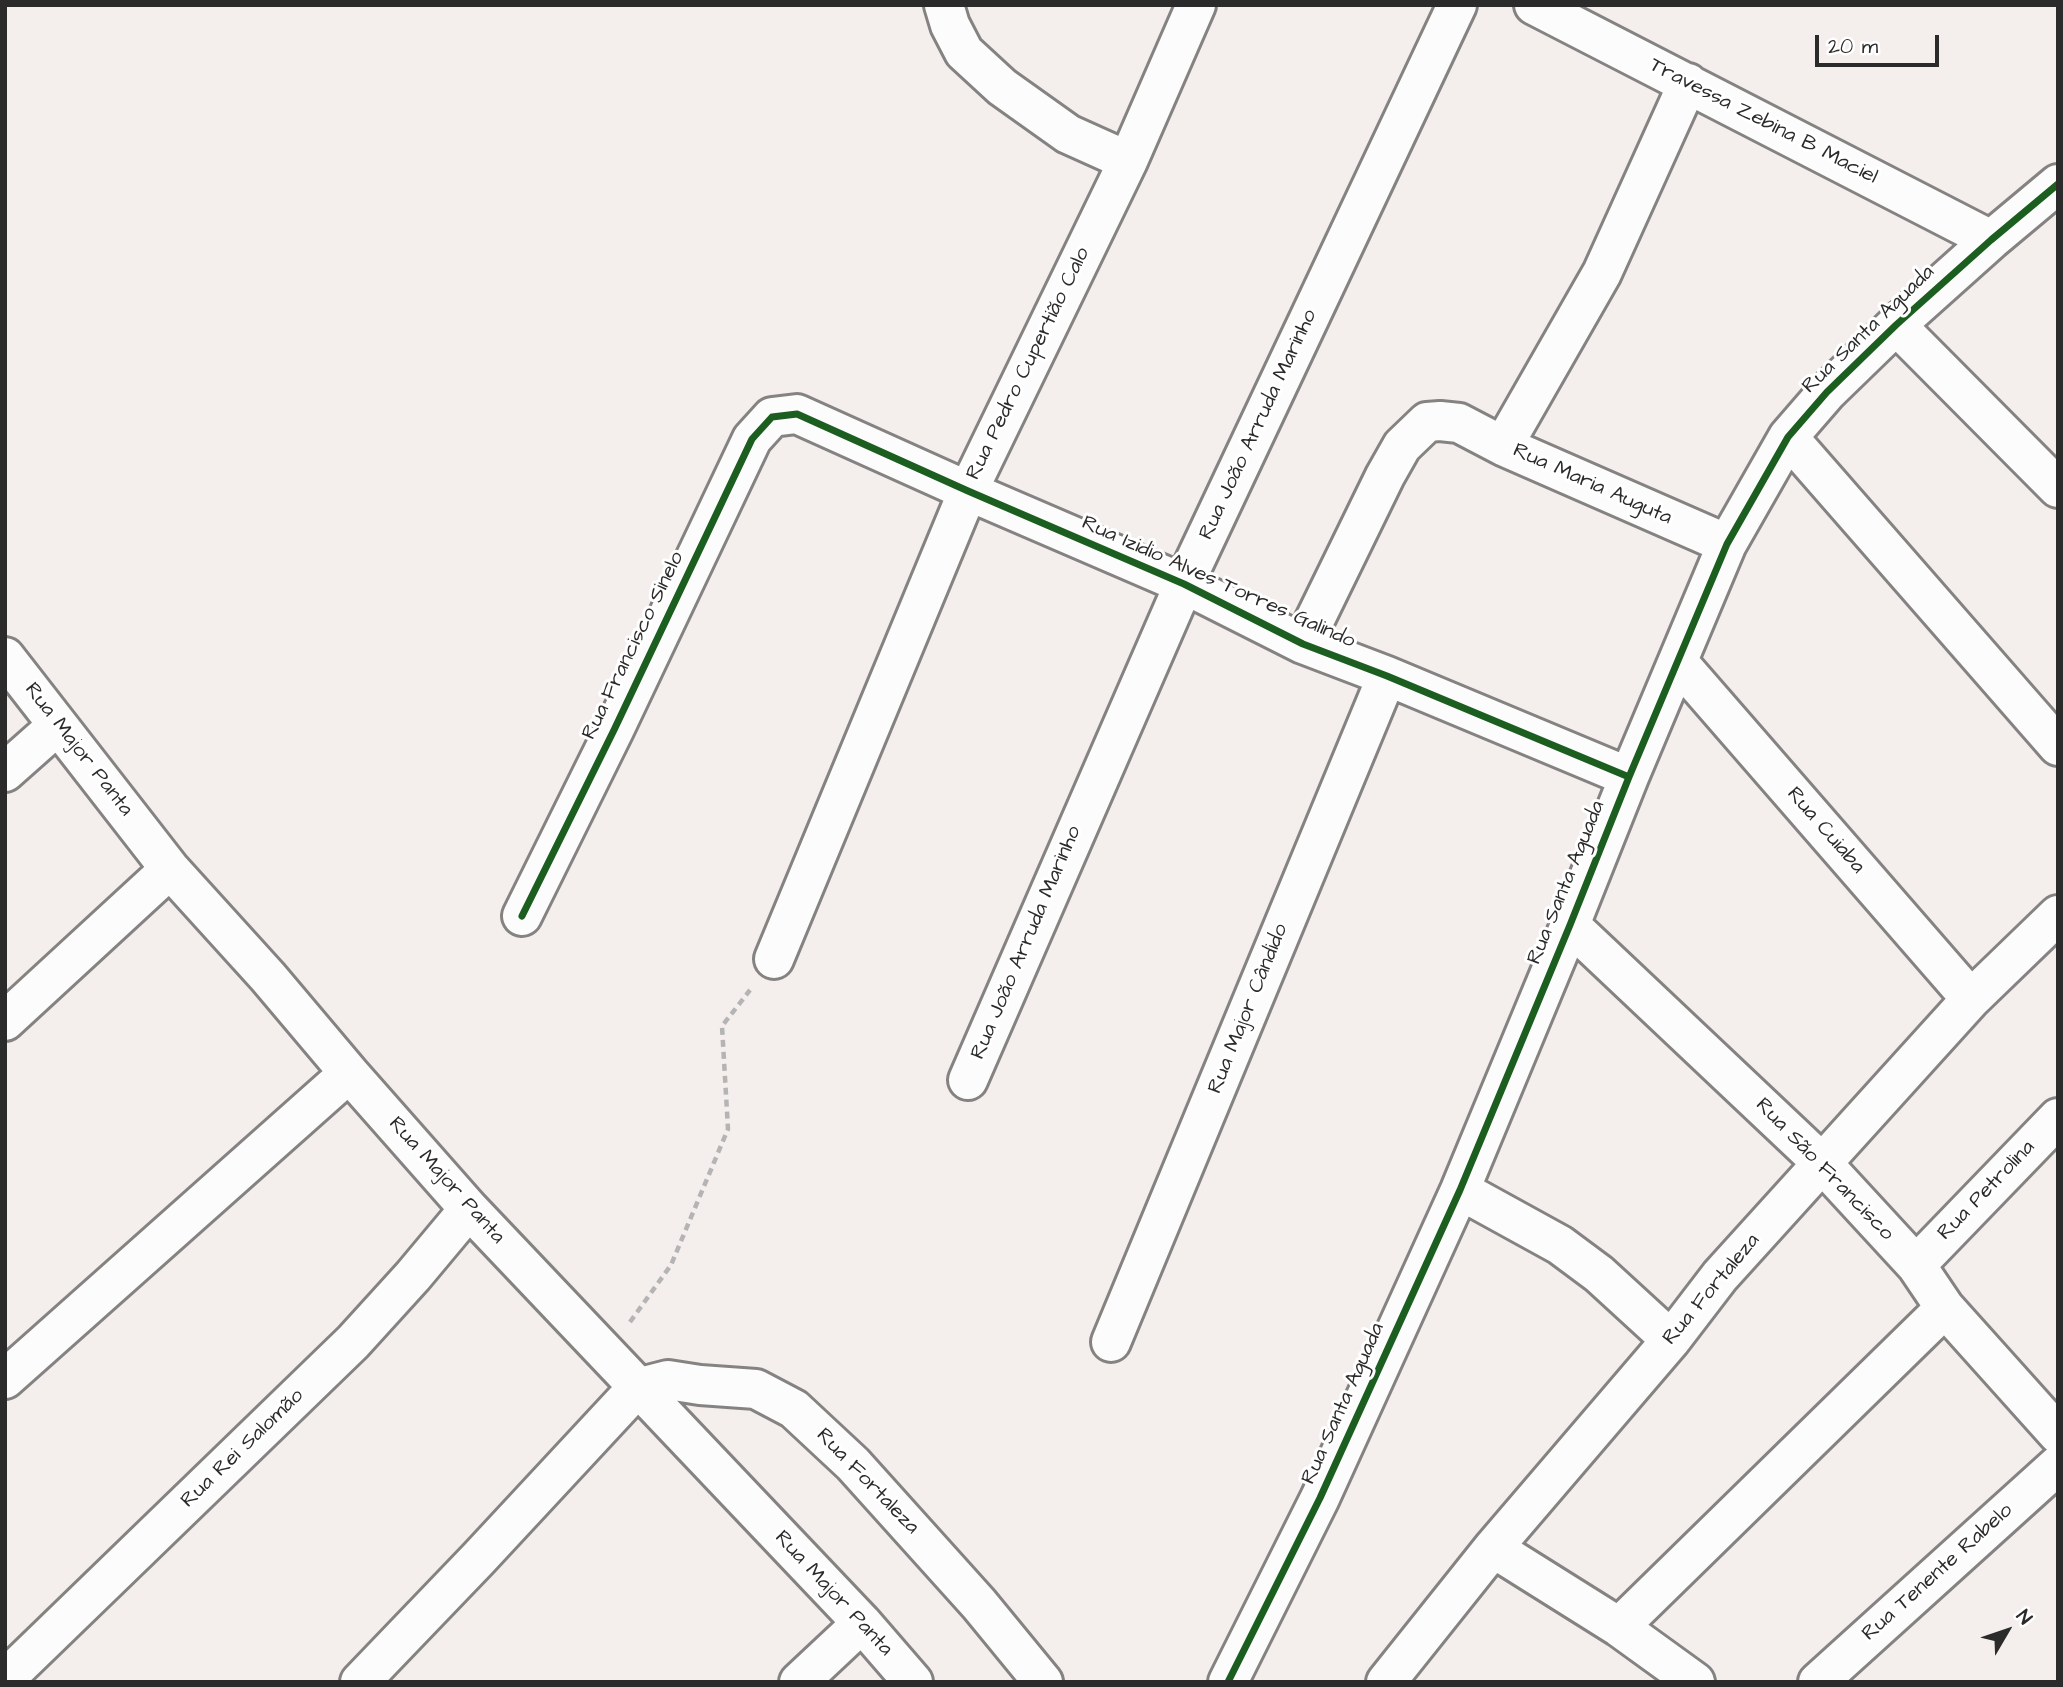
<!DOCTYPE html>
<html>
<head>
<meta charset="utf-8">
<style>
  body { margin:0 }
  #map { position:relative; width:2063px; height:1687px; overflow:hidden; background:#f4eeec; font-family:"Architects Daughter",sans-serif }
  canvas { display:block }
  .frame { position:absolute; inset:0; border:7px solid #2b2b2b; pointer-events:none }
  .north { position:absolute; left:1972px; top:1596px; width:70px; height:70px; -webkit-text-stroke:5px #fff; paint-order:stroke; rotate:51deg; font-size:19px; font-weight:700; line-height:28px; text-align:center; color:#2b2b2b }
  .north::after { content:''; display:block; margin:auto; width:24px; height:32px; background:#2b2b2b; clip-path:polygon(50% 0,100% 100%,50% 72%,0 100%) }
  .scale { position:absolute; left:1815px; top:35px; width:124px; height:32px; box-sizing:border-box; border:4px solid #2b2b2b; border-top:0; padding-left:9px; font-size:21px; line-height:24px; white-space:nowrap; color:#2b2b2b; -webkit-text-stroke:5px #fff; paint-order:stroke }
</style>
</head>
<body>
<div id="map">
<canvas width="2063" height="1687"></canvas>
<div class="frame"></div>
<div class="north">N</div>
<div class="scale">20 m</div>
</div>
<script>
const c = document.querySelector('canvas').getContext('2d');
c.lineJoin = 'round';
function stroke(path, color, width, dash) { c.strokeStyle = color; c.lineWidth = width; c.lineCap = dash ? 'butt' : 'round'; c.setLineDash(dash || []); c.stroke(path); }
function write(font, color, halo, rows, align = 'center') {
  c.font = font + ' "Architects Daughter",sans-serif'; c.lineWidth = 6; c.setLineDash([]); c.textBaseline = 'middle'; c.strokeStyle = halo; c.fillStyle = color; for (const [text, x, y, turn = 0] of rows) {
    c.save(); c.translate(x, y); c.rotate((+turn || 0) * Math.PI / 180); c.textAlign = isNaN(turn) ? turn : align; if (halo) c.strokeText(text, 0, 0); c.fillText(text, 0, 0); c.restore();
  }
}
const path = new Path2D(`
  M630,1322L671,1265L728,1129L722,1026L750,990`);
const minor = new Path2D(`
  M944,5L950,25L964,52L1002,87L1068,134L1128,161
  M1534,5L1991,240
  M1896,325L2058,488
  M1788,437L2058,746
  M1503,446L1602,273L1688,83
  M1303,644L1385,476L1402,446L1427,422L1440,421L1459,423L1503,446L1727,544
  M5,657L170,869L268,977L349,1073L469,1209L862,1623L913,1682
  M1678,662L1971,999
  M5,772L58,725
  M522,916L614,730L752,439L772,417L797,414L968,491L1184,584L1303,644L1387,676L1629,777
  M1570,925L1822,1163L1916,1265L1945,1308L2058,1434
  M774,959L968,491L1128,161L1196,5
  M5,1021L170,869
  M968,1080L1184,584L1457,5
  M1460,1190L1560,1245L1599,1274L1671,1340
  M1916,1265L2058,1118
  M1111,1342L1387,676
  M5,1379L349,1073
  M1493,1548L1619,1627L1695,1682
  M1619,1627L1945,1308
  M5,1679L353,1342L413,1276L469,1209
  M360,1682L479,1558L637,1388L668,1380L700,1385L756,1389L794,1409L853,1464L979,1604L1043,1682
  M799,1682L862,1623
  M1228,1682L1320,1498L1460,1190L1570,925L1629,777L1727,544L1788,437L1827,392L1896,325L1991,240L2058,184
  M1386,1682L1493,1548L1671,1340L1720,1276L1971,999L2058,915
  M1818,1682L2058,1465`);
const cycleway = new Path2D(`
  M522,916L614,730L752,439L772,417L797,414L968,491L1184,584L1303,644L1387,676L1629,777
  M1228,1682L1320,1498L1460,1190L1570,925L1629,777L1727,544L1788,437L1827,392L1896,325L1991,240L2058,184`);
const streetNames = [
  ["Travessa Zebina B Maciel",1763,122,27],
  ["Rua Santa Aguada",1869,330,-44],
  ["Rua Pedro Cupertião Calo",1029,364,-64],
  ["Rua João Arruda Marinho",1259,425,-65],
  ["Rua Maria Auguta",1592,485,24],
  ["Rua Izidio Alves Torres Galindo",1218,583,24],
  ["Rua Francisco Sinelo",634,646,-64],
  ["Rua Major Panta",78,750,52],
  ["Rua Cuiaba",1825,831,49],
  ["Rua Santa Aguada",1567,883,-68],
  ["Rua João Arruda Marinho",1027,943,-67],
  ["Rua Major Cândido",1249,1009,-68],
  ["Rua São Francisco",1824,1170,46],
  ["Rua Major Panta",446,1181,48],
  ["Rua Petrolina",1987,1191,-46],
  ["Rua Fortaleza",1712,1290,-50],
  ["Rua Santa Aguada",1344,1404,-66],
  ["Rua Rei Salomão",243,1449,-44],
  ["Rua Fortaleza",867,1482,46],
  ["Rua Tenente Rabelo",1938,1573,-42],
  ["Rua Major Panta",833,1594,47]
];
stroke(minor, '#858382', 44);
stroke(path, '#b5b4b4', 4.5, [7, 5]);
stroke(minor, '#fdfcfc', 38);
stroke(cycleway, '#1b5e20', 7);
write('21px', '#2b2b2b', '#fff', streetNames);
</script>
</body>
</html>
